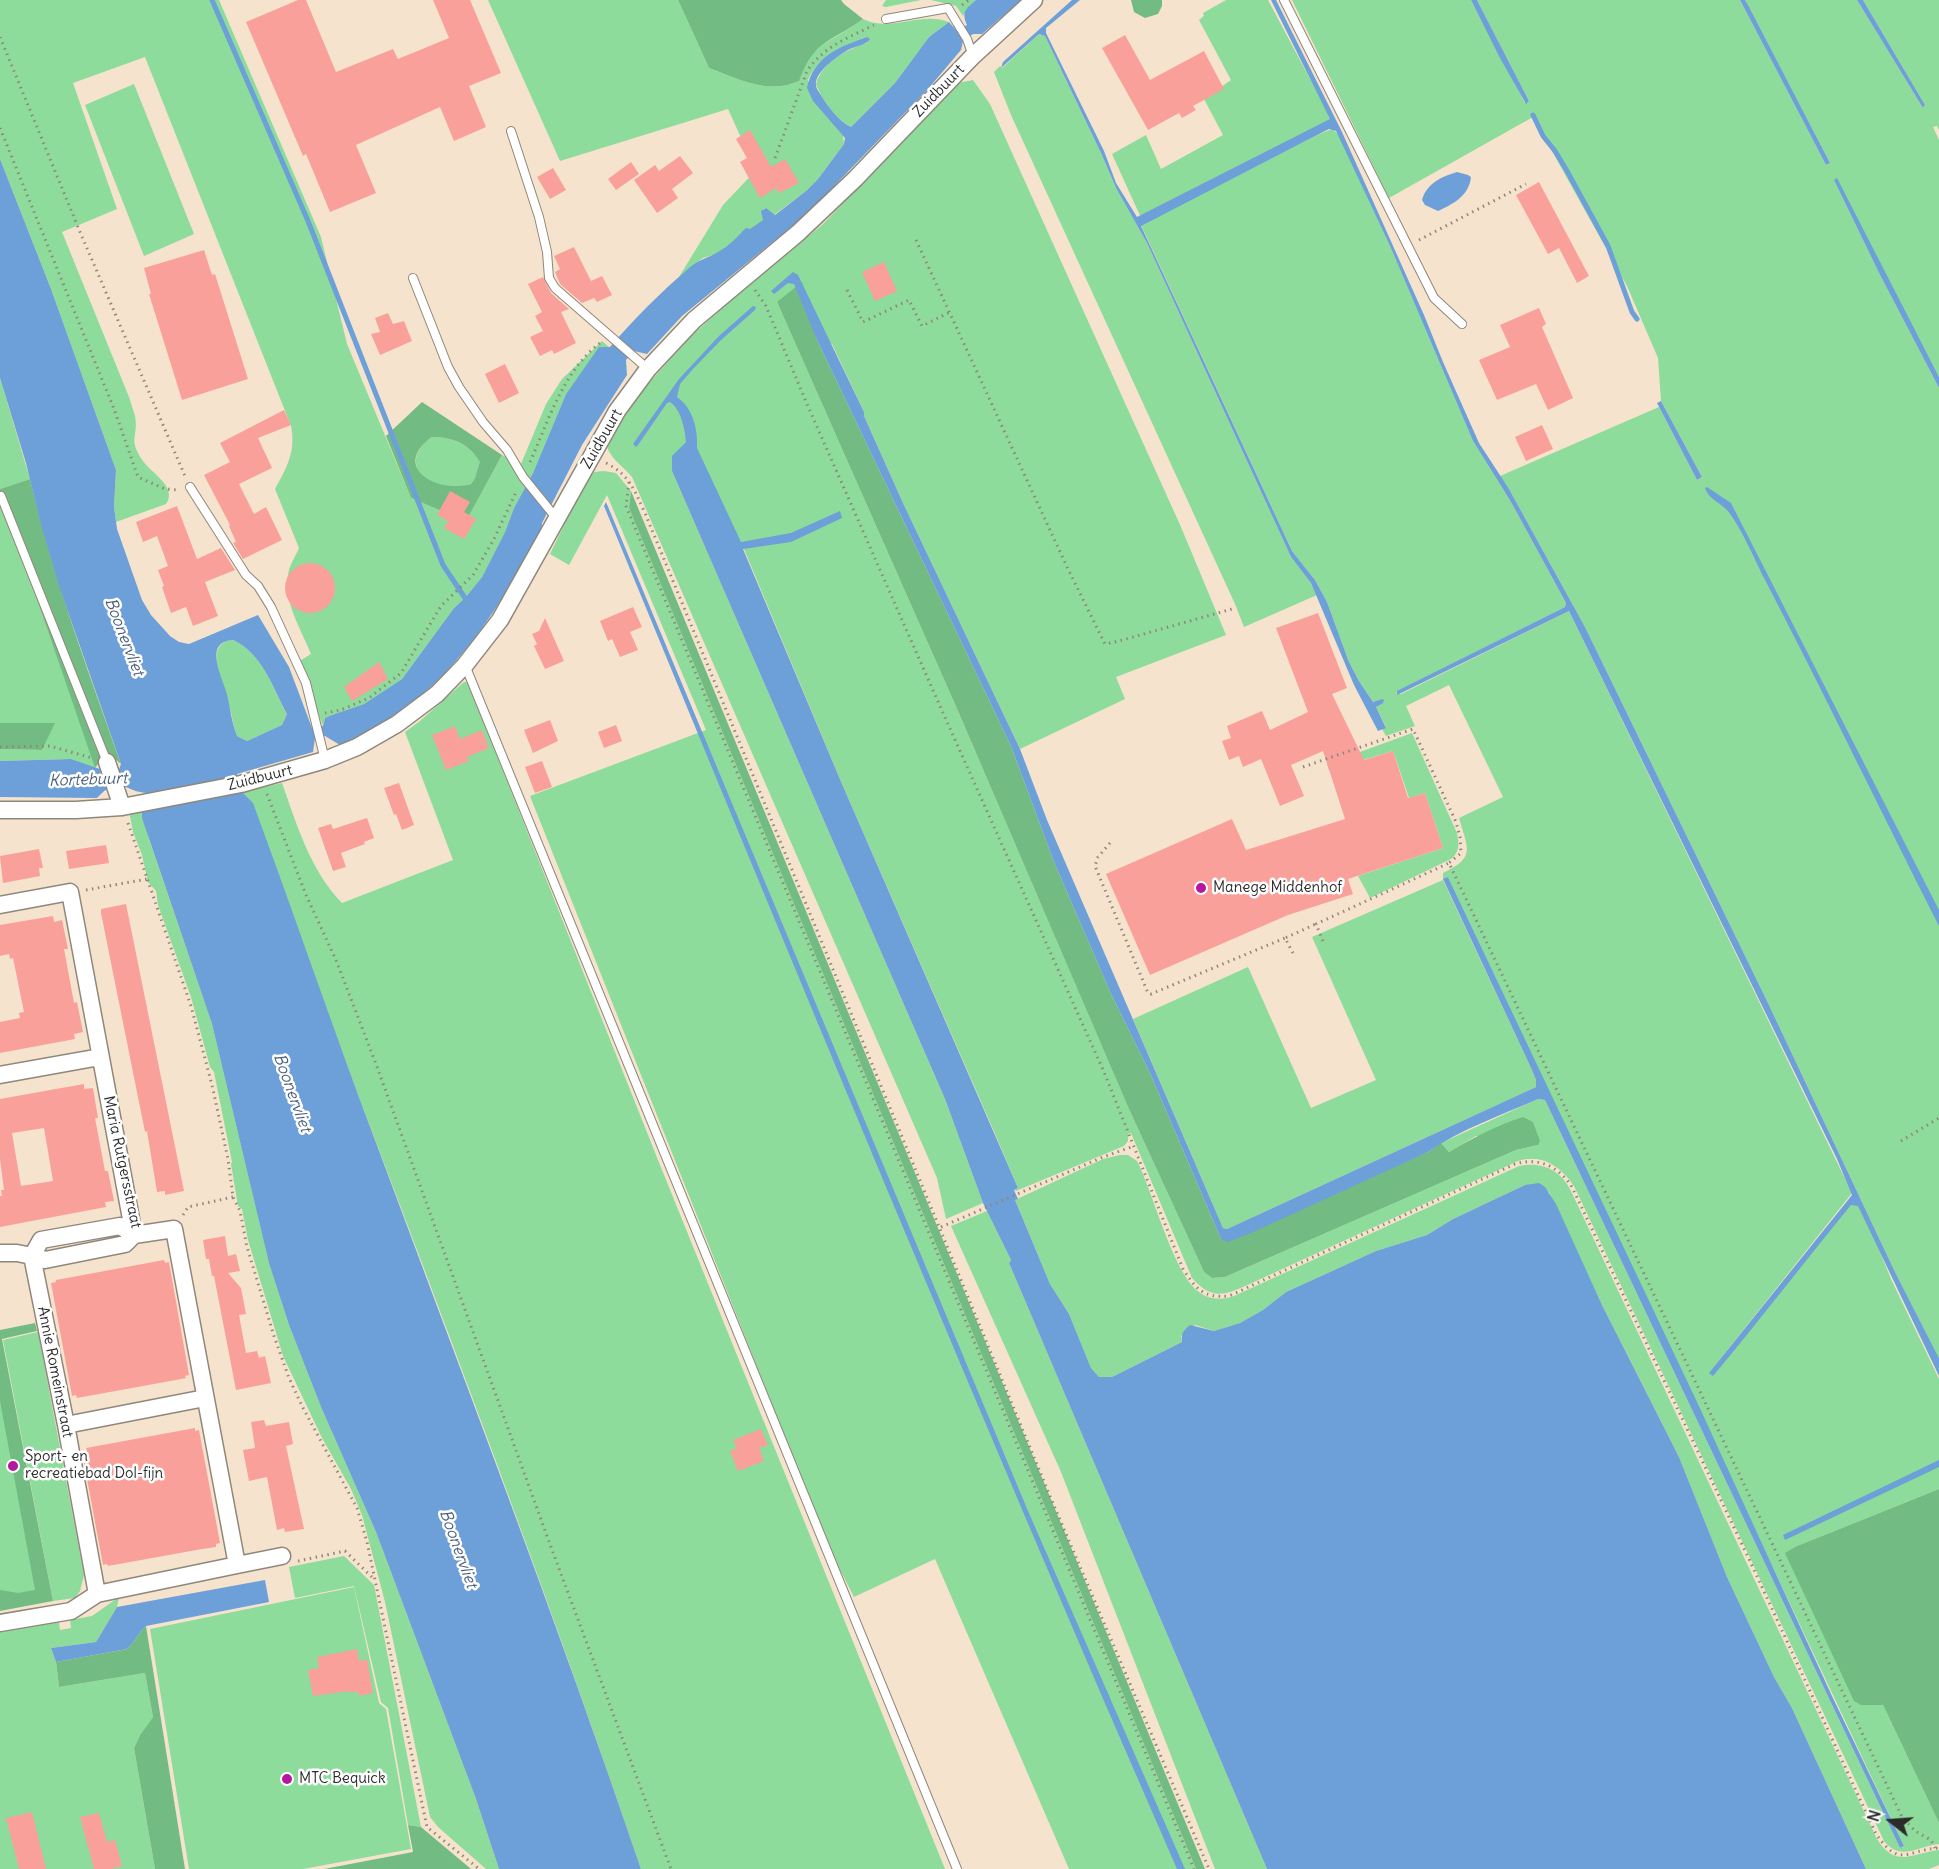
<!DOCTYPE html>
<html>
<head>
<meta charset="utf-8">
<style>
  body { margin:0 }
  #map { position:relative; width:1939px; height:1869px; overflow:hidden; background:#f6e3cd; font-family:Delius,sans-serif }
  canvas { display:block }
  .north { position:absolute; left:1861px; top:1791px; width:60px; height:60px; -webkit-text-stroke:4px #fff; paint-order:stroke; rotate:287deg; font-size:16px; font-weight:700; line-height:24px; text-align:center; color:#2b2b2b }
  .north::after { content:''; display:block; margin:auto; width:21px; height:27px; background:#2b2b2b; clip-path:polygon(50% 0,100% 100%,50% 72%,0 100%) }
</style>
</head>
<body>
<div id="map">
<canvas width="1939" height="1869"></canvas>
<div class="north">N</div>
</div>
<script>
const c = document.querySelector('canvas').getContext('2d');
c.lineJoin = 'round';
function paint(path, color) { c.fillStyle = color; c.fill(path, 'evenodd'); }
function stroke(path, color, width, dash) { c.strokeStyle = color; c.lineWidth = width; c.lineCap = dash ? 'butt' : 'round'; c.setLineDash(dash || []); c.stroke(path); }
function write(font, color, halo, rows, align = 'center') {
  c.font = font + ' Delius,sans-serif'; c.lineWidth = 5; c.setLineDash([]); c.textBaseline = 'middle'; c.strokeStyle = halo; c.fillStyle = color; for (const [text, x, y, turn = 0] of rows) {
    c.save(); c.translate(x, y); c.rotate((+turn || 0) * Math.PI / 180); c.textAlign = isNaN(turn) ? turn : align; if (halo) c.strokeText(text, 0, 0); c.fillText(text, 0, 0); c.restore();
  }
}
const green = new Path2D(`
  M0,0H219L321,237L347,344L411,498L466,520L502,455L521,464L546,404L562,379L602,341L609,347L599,348L566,394L533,473L514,508L505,532L482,577L465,598L454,608L402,679L364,704L329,716L325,718L323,726L298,662L311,654C301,629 281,598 289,570C291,563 296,555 299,548L275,489C287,467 296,452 291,426L145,57L73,83L117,209L62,232L129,397C131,403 133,410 135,416C139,437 127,438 143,461C151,473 178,487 166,504L116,522L114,507L116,470L51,289L0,159Z
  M488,0H678L709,68C731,76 756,89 780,86C786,86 793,83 798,81C815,38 831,44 863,19C891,33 920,11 949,22L929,37L895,83L851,127C836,119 821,99 816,84C823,61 846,50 867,43V37C844,45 819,55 808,80L819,107L843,135L844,144L818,179L806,191L774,215L765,208L762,211L764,220L716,254L703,258L679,277L723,205L760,166L748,153L728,109L560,161Z
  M886,0H976L967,9L963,16L956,6L931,0H921L886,7L882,6Z
  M1226,0H1268L1334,124L1142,220L1112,154L1146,135L1161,169L1223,135L1204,99L1231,80L1199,20L1204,16L1203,13Z
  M1292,0H1471L1525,103L1529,101L1477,0H1740L1826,165L1830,163L1745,0H1857L1923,108L1925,105L1863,0H1939V130L1937,126L1933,127L1939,140V377L1834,180L1879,273L1939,388V1358L1895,1272L1768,1003L1585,627L1509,489L1500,476L1659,407L1697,480L1702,477L1661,401L1658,358L1627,286L1533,117L1389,198Z
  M1039,34L1045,36L1101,153L1116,188L1147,243L1291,557L1311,583L1317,595L1244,627L1235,604L1011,115L994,72L1000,66L1002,68Z
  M973,80L990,104L1181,527L1226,635L1116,677L1125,699L1020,749L903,503L864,416V412L832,344L777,302L958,711L1128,1107L1204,1272L1212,1278L1225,1277L1516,1150L1538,1145L1476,1136L1449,1152L1441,1143L1538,1099L1545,1100L1900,1848L1904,1846L1448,877L1443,880L1531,1068L1536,1080V1087L1227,1229L1223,1228L1133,1019L1248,967L1311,1108L1376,1080L1312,937L1443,880V873C1476,857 1468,850 1459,818L1503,797L1449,685L1406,706L1415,726L1386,736L1382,729L1386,727L1376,707L1382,699L1373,702L1359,681L1349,662L1327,602L1315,580L1292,551L1141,225L1317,135L1332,129L1338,134L1390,246L1473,441L1511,502L1566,603L1565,607L1398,691L1396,694H1401L1569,611L1852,1193L1709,1373L1857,1195L1891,1279L1939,1379V1489L1797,1546L1861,1705H1883L1939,1823V1844C1918,1846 1901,1862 1884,1841L1574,1186C1561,1167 1542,1153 1518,1161L1243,1287C1220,1297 1209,1297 1192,1278L1131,1133L1128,1134V1141L1124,1146L1016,1191L1015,1189L1018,1188L996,1136L842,784L741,542L672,456V471L945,1099L983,1203L946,1219L937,1178L632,477C622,465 609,458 606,443L639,394L691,336L729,302L822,225L905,140L957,83Z
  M134,84L194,234L144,256L85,105Z
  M0,378L30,479L0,489Z
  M432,437C453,437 469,444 481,463L475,478L471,484C458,488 442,489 430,482C408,468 414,449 432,437Z
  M604,471L616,473L631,491L629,508L1196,1869H1069L935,1559L854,1597L830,1550L530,796L706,730L607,495L569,565L550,554L577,498L594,472Z
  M0,491L89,748L95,768L71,759L0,761V749L42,750L54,723H0Z
  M233,640C262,653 273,688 287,714L282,725L247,741L237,736C233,727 233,718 230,709C224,690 201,642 233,640Z
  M464,682H467L472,693L660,1165L945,1869H641C518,1507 379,1150 242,792L282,783C297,825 310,870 342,903L453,860L405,732L420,721Z
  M1412,733L1457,833C1459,844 1460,852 1451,859L1370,898L1358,876L1443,848L1425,793L1409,798L1393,751L1329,770L1327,764Z
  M129,811L142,812L149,839L212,1024L269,1262L289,1325L321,1407L376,1532L476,1799L499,1869H486L438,1827L430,1817L385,1602L362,1515L351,1489L322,1438L283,1356L248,1240L242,1209L238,1206L231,1164L232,1162L214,1072L210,1067L191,997L158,905L156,891L148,882L142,855L133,832Z
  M1120,1155H1128L1137,1161C1153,1192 1173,1273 1199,1292C1209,1300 1223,1300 1234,1296L1519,1166C1542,1161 1561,1170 1571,1191L1877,1839C1896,1869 1912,1853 1939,1850V1865L1929,1869H1866L1792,1708L1774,1677L1727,1577L1679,1457L1602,1305L1549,1192L1525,1185L1453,1219L1427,1235L1376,1251L1286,1292L1263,1310L1240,1323L1214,1331L1195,1325L1181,1336L1182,1342L1112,1377H1099L1091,1368L1069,1314L1050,1284L1015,1200L1103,1159Z
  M987,1211L1011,1260L1009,1263L1267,1869H1215L1061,1472L951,1226Z
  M38,1332L84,1575L80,1591L75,1598L53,1601L3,1340Z
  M0,1333L51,1599L0,1608Z
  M344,1556L374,1585L421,1827L408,1825L388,1708L381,1702L354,1586L295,1598L289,1567Z
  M354,1587L379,1703L386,1709L411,1849L303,1869H189L150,1629Z
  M119,1597L117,1607L96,1642L51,1648L56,1662L59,1687L145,1673L153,1717L140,1735L134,1748L155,1869H0V1632L59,1622L60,1630L71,1628L70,1620L92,1616Z`);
const forest = new Path2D(`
  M678,0H841L844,4L863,19C831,43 815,38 799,81C793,83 786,86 780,86C756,89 731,76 709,68Z
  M1131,0H1162V6L1158,14L1145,18L1134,12Z
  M802,282L817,340L1011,746L1054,862L1112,996L1150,1073L1221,1239L1428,1152L1441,1143L1449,1152C1473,1138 1497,1125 1523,1117L1533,1122L1540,1141L1538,1145L1516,1150L1225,1277L1212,1278L1204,1272L1128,1107L958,711L777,302Z
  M422,402L502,455L466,521L411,498L386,436ZM432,437C453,437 469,444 480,462L475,478L471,484C435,494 391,466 432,437Z
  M30,479C53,577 88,670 121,764L107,752L95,768L0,491V489Z
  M631,491L1205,1869H1196L629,508Z
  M0,723H55L42,750L0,749Z
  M35,1323L37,1331L2,1339L53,1601L0,1611V1590L18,1593L35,1590L0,1401V1330Z
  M1939,1489V1823L1883,1705H1861L1854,1701L1785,1553L1797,1546Z
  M146,1626L185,1869H155L134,1748L140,1735L153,1717L145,1673L59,1687L56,1662L127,1649C135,1642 138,1633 146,1626Z
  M408,1825L421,1827L471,1869H324L413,1852Z`);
const water = new Path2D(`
  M976,0H1021L982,34H973L963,41L961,50L928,89L807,214L682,316L647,354L634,351L626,360L627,375L582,445L542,523C542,538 527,556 520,568C492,618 459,664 415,701C393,720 366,732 340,745L325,736L315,738L313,752L237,774L242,792L253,803L265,836C301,934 335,1034 372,1132C463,1377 557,1621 641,1869H499L476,1799L376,1532L321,1407L289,1325L269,1263L212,1024L142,818V812L152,810L147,793C120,791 122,772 97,798L0,797V761L71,759L117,775L121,764L59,586L41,525L26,463L0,378V159L51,289L116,470L114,507L117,529L142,600L151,615L170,636L179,642L189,644L258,615L289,667L312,728L323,726L325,718L329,716L364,704L402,679L454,608L465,598L482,577L505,532L514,508L533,473L566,394L599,347H610C634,319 661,292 689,268C698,260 708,258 718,252C729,246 737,237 746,228L750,229L763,220L761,211L766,208L775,215L806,191L818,179L844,144L845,138L813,101L807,88C813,57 840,46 867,37L870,39C866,45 857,46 850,49C840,54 814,72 816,85C816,89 820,93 822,97C829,108 840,122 851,127L895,83L929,37L949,22L957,31L967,25C961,11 966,9 976,0ZM233,640C262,653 273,688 287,714L282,725L247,741L237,736C232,723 230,708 227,694C223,678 202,642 233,640Z
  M1072,0H1080L1046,28V33L1104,151L1116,183L1137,217L1330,119L1271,0H1276L1342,132L1424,315L1443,362L1479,443L1509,489L1585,627L1768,1003L1895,1272L1939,1358V1376L1858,1206L1851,1205C1804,1262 1760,1320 1713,1376L1709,1373L1852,1195L1837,1159L1569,611L1397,695V691L1565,607L1566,603L1511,502L1473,441L1390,246L1336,131L1329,129L1317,135L1141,226L1292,551L1315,580L1327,602L1349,662L1359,681L1373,702L1382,699L1384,700L1383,703L1376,707L1386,728L1378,731L1354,685L1311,583L1291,557L1147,243L1116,188L1101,153L1045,36L1039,34L1001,68L1003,62Z
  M1471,0H1477L1529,101L1526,104L1500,58Z
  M1740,0H1745L1748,5L1830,163L1826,165Z
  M1857,0H1863L1925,105L1923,108Z
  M1457,172L1468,175L1471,177C1469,196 1453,204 1438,211L1425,205L1422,200C1427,183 1441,177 1457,172Z
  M1837,178L1939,377V388L1879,273L1834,180Z
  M793,272L798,275L864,412V416L903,503L1020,749L1047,820L1223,1228L1227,1229L1536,1087V1080L1531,1068L1443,879L1448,877L1697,1402L1832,1696L1904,1846L1900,1848L1545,1100L1538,1099C1502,1115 1461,1129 1428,1152L1251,1233L1228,1242L1221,1239L1150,1073L1112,996L1054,862L1011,746L817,340L794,284L788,283L774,294L771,291Z
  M753,306L756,307L755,310L721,340L693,369L680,384L677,397C693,408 698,429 697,448L741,542L791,533L840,511L842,518L791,542L743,549L842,784L1018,1188L1014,1190L1018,1199L1015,1200L1050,1284L1069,1314L1091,1368L1099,1377H1112L1182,1342C1181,1333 1183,1331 1190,1325L1214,1331L1240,1323L1263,1310L1286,1292L1376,1251L1427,1235L1453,1219L1525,1185L1539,1183L1545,1187L1556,1204L1602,1305L1679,1457L1727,1577L1774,1677L1792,1708L1866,1869H1267L1009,1263L1011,1260L983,1203L945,1099L672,471V456L686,442C685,429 681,409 670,402L667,403L638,445L636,447L633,444L679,379L719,336Z
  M1661,401L1702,477L1697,480L1657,403Z
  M1707,487L1731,503L1939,910V926C1880,810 1824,693 1764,578C1755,560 1740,525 1727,510C1720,503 1708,498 1705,488Z
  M606,502L1028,1511L1185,1869H1177C980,1418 792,962 604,506Z
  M1939,1460V1467L1785,1540L1783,1535Z
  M265,1580L269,1602L146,1626C138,1633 135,1642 127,1649L56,1662L51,1648L96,1642L117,1607Z`);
const stream = new Path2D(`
  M212,0L308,221L443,565L465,598
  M1533,115L1543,136L1555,151L1567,171L1608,246L1632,312L1637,319`);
const building = new Path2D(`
  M298,0H306L336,72L393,49L398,59L449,38L433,0H470L501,73L469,86L486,127L454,141L440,107L356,145L376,193L330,212L306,154L303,156L246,22Z
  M1125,35L1150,80L1204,51L1224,89L1193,106L1196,110L1182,118L1179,113L1148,130L1102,48Z
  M750,130L771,167L785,159L799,183L779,193L776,188L760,198L740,162L747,158L736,139Z
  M680,156L693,173L672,189L678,198L657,213L634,180L655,165L659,171Z
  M631,162L639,174L616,190L608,179Z
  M553,168L566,190L550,199L537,177Z
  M1539,182L1589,276L1577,283L1559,248L1548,254L1516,195Z
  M574,247L591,281L602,276L612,295L597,302L594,298L582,303L560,284L555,272L560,269L554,256Z
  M204,250L212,275L215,274L248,379L182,400L149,294H151L144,268Z
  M884,262L897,291L875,301L862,272Z
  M543,277L551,293L569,309L561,312L576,343L554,354L552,350L540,356L530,337L543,331L535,316L542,312L528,284Z
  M1539,308L1546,324L1542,327L1573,398L1548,410L1536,384L1497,400L1479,360L1510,347L1500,325Z
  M388,313L393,324L404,321L412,341L380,355L371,334L380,332L375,318Z
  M505,364L519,393L499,403L485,374Z
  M284,410L291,425L258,438L272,468L239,484L254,514L266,507L282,540L243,559L233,543L236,542L229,526L230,525L204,475L230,462L220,443Z
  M1542,425L1553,449L1526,461L1515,437Z
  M450,491L470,502L464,512L476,519L464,539L444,528L448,521L437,515Z
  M177,506L197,559L221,548L235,570L205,582L218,616L193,626L186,607L171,613L162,587L164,586L158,570L168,566L157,536L143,542L136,522Z
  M285 588a25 25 0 1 1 50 0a25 25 0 1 1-50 0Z
  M633,607L642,627L630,632L638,650L620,657L612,639L608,641L600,621Z
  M1318,613L1347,688L1332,694L1364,760L1393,751L1408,798L1425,793L1443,848L1348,879L1353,894L1288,915L1150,975L1106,874L1232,819L1246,850L1345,819L1323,751L1291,765L1304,796L1280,806L1261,759L1243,767L1239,756L1229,760L1222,741L1231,738L1227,726L1262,711L1270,730L1308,712L1276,628Z
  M545,618L564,661L545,669L534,646L537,644L532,634L539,631Z
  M379,662L388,679L352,701L344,687Z
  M550,720L558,741L533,753L524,730Z
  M616,725L622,741L604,748L598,732Z
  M455,726L460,739L482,730L489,748L467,757L469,761L446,770L432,735Z
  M542,761L552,787L535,793L525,767Z
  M399,783L414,825L402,830L396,814L394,815L384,788Z
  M367,818L374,838L364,842L365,844L341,853L346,867L333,871L318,828L331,824L333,829Z
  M106,845L109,863L69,869L66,851Z
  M39,849L43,868H39L40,876L3,883L0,856Z
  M126,904L184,1191L165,1195V1191L157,1192L147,1131L145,1132L101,913V909Z
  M53,916L54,922L62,920L68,949H64L74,1003L77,1002L83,1032L74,1034L75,1039L0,1053V1022L20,1018L19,1013L24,1012L13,958L10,959L9,954L0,956V925Z
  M84,1084V1089L93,1088L98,1118H95L105,1171H108L114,1201L105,1202L106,1207L0,1227V1196H2L1,1190H4L0,1159V1099ZM44,1128L53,1181L21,1186L12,1133Z
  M225,1236L228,1256L236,1254L240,1271L228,1273L241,1288L246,1314L239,1315L246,1353L257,1351L259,1358L265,1356L271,1383L236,1390L214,1276H212L209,1259H206L203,1240Z
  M164,1260L165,1263L169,1262L189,1375L185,1376L186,1378L176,1380L77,1398L76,1395L72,1396L51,1283L56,1282V1280Z
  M264,1420L266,1426L289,1422L293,1444L286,1446L304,1529L285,1532L284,1528L277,1530L267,1477L249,1481L243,1450L255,1448L251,1422Z
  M195,1428V1431L199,1430L220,1543L216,1544V1547L202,1549L108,1566L107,1564L103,1565L82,1452L87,1451L86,1448Z
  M761,1429L768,1445L759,1448L764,1461L738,1471L730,1451L737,1448L733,1440Z
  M357,1649L359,1661L367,1659L373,1693L359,1696L358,1691L351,1693L350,1691L313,1696L308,1670L319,1668L317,1657Z
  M32,1812L46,1869H19L6,1818Z
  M99,1813L107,1842L115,1840L122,1866L111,1869H94L80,1817Z`);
const path = new Path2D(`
  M962,5L969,0
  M0,37L80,232L185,476
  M0,128L114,409L138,477L165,489L178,490
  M775,158L807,71C824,46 848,38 874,25
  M916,240L1068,569L1105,644L1119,641L1232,609
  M1419,240L1526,184
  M755,290L766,306L807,404L943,713L1104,1072L1183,1269C1196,1289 1203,1298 1229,1296L1515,1164C1539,1157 1558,1166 1572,1187L1749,1559L1876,1834C1901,1869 1905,1850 1939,1848
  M847,290L863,322L909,300L922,326L950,312
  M530,462C548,422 563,371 600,343
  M606,463C630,475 634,490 645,513L1052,1501L1209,1869
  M629,482L626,506L1194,1869
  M325,713L341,710L369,698L401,673L441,606L473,575L494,539L517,490
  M0,747L50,746L92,758
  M1303,767L1413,729L1456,822L1460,837L1461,853L1449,863
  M267,794L306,895L336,960L376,1064L551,1547L671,1869
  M128,823L191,1006L212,1085L228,1159L233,1197L240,1211L247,1247L274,1336L289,1378L302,1406L357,1508L367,1542L427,1827L479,1869
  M1110,843L1098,857L1095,866L1148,993L1151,994L1285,938
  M86,890L147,879
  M1323,941L1316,924L1449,863L1902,1817L1915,1831L1931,1840L1935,1848
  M1293,953L1285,938L1316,924
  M1901,1141L1939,1118
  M183,1215L188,1207L233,1197
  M941,1227L1103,1157L1134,1146
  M298,1561L345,1551L375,1580`);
const lane = new Path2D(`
  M1284,0L1434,298L1462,324
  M886,19L948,8L967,39L973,56
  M511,131L539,217L547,252L549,278L555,288L648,369
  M413,278L448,367L459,387L483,422L507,450L523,477L557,519
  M190,487L246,575L258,586L271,607L306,683L325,760
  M1,496L107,762
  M465,665L957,1869`);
const street = new Path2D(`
  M107,762L122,807
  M0,810H76L122,807L241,784L325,760L357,747L397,724L437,694L465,665L500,620L617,411L648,369L694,320L798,233L855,179L973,56L1034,0
  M0,905L70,892L134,1235L174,1229L237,1565L97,1594L71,1611L0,1623
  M0,1075L100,1057
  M120,1226L134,1235L125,1244L45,1260L32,1256L41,1240Z
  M0,1253H17L32,1256L66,1425L97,1594
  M66,1425L205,1398
  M237,1565L282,1556`);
const markers = [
  [1201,888,6,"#b5179e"],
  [13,1466,6,"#b5179e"],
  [287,1779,6,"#b5179e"]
];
const streetNames = [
  ["Zuidbuurt",939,91,-46],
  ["Zuidbuurt",602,439,-60],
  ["Zuidbuurt",260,778,-14],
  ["Maria Rutgersstraat",122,1162,78],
  ["Annie Romeinstraat",55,1372,79]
];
const poiNames = [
  ["Manege Middenhof",1213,888],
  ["Sport- en",25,1457],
  ["recreatiebad Dol-fijn",25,1474],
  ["MTC Bequick",299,1779]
];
const waterNames = [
  ["Boonervliet",124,637,69],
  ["Kortebuurt",88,780,-2],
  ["Boonervliet",292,1093,70],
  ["Boonervliet",458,1549,70]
];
paint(green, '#8ddc9b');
paint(forest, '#72bc83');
paint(water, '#6d9fd8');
stroke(stream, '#6d9fd8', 5);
paint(building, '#faa09a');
stroke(lane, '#90877c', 10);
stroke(street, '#90877c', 19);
stroke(path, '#90877c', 3, [1.5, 4.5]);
stroke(lane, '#fff', 8);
stroke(street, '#fff', 16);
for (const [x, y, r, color] of markers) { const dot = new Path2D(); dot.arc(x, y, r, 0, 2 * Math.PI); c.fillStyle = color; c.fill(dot); stroke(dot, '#fff', 2); }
write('15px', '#2b2b2b', '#fff', streetNames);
write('15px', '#2b2b2b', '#fff', poiNames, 'left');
write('italic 16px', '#495f79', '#fff', waterNames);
</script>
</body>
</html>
